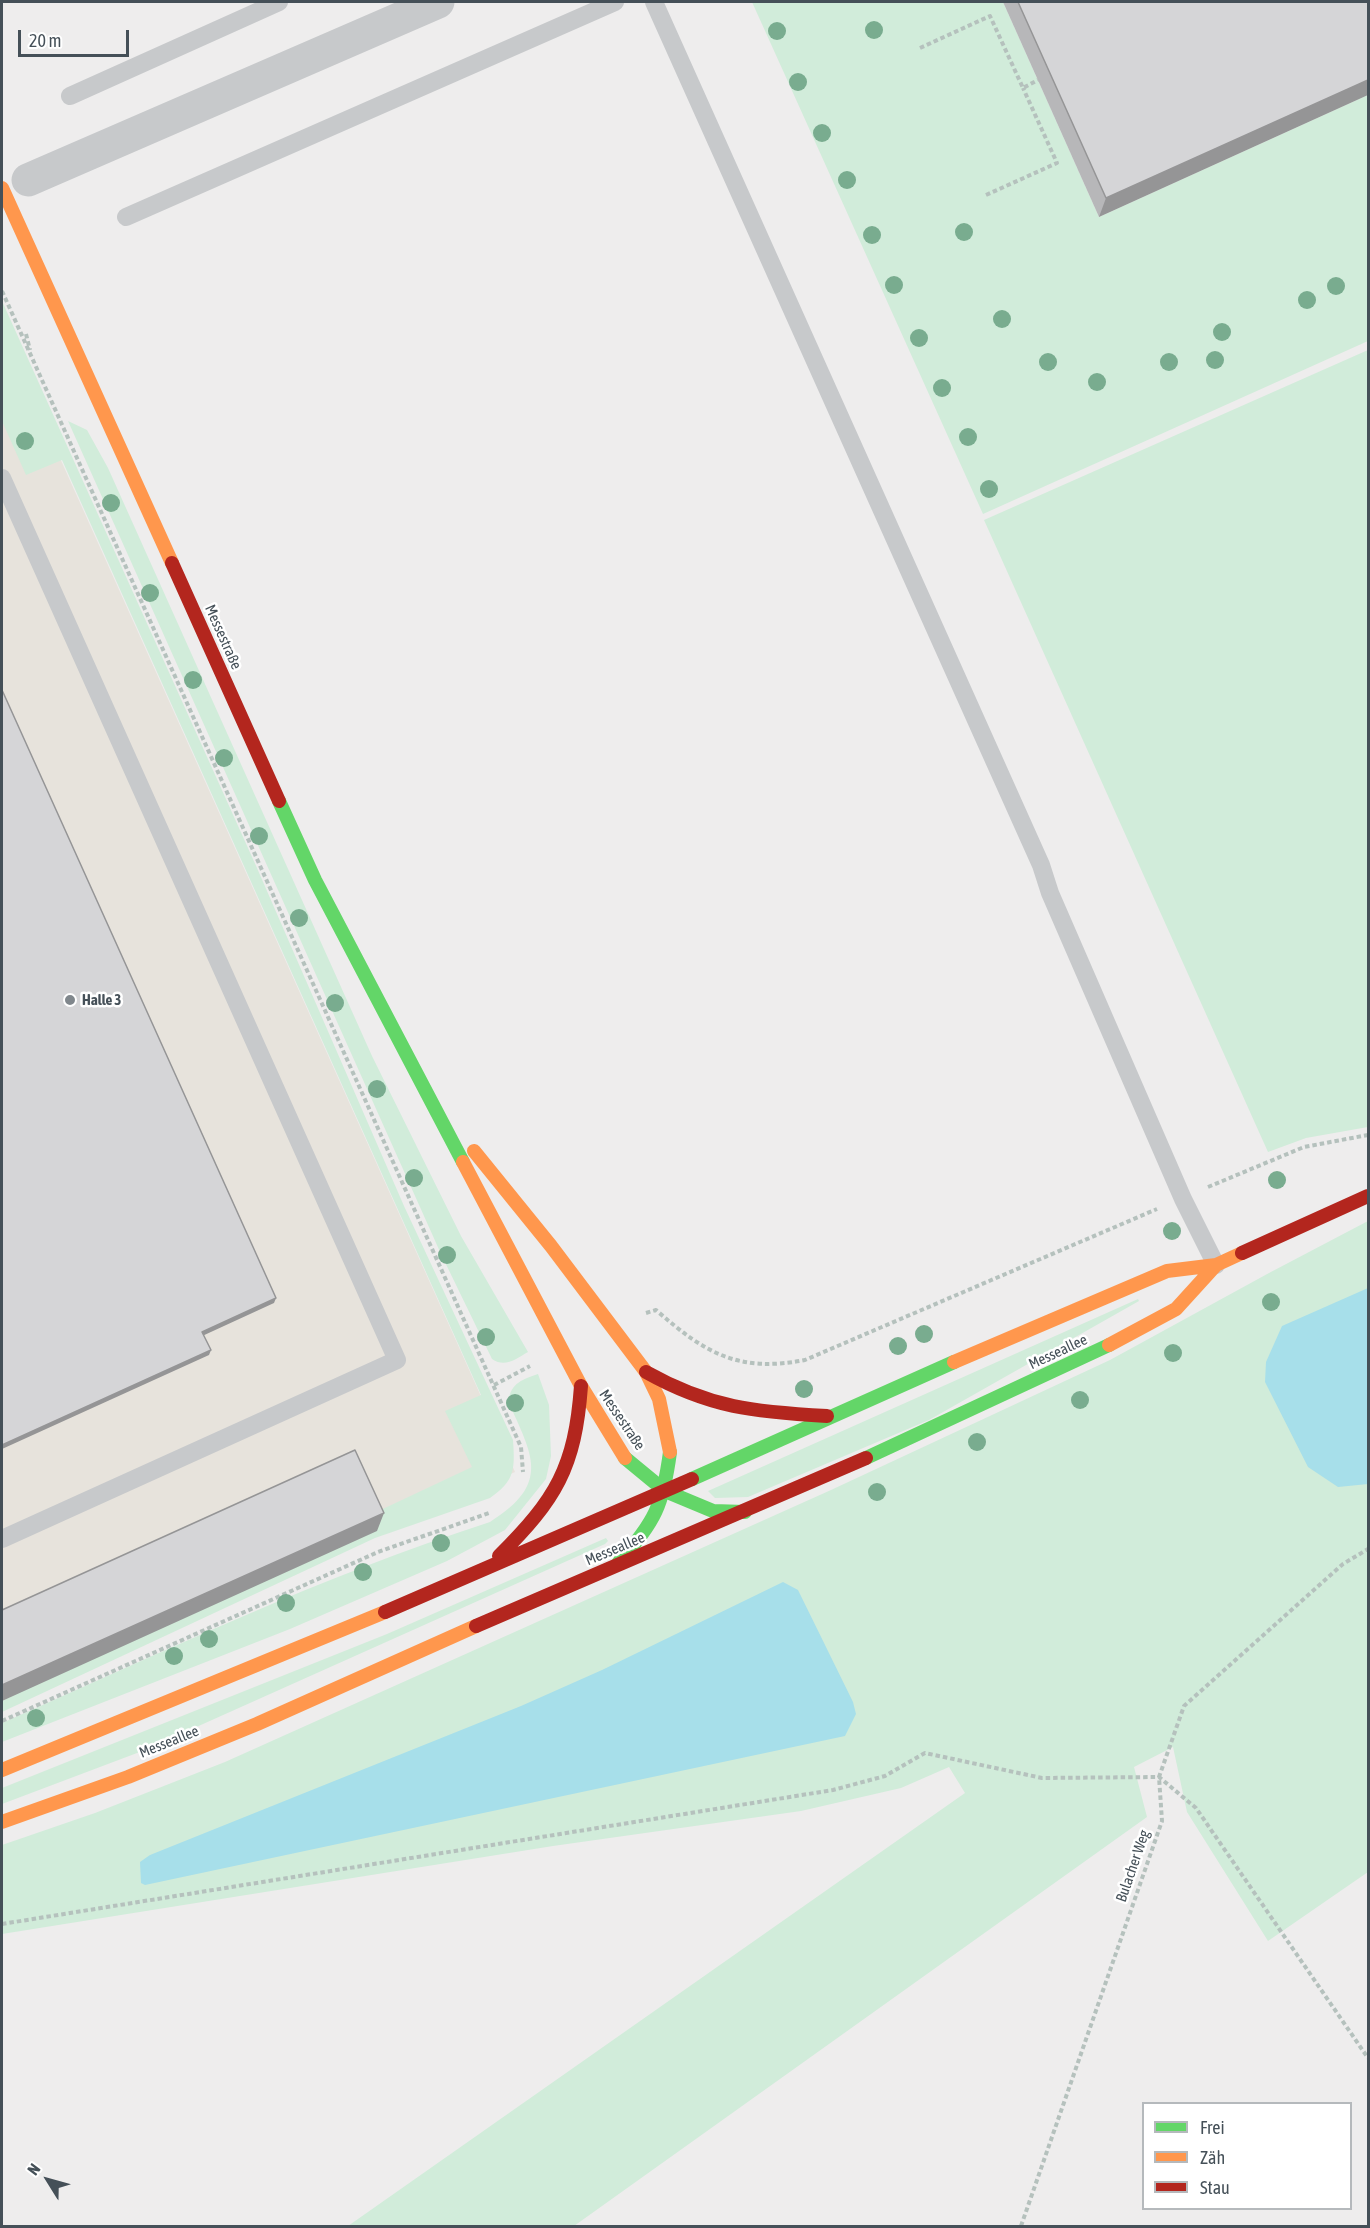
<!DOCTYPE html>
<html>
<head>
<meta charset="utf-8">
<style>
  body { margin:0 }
  #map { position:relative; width:1370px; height:2228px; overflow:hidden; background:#eeeded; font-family:"Asap Condensed",sans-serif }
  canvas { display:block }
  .frame { position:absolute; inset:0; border:3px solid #455058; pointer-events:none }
  .legend { position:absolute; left:1142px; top:2102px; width:210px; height:108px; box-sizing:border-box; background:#fff; border:2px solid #b5b9bc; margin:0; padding:8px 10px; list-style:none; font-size:18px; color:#455058 }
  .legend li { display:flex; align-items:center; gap:12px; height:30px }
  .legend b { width:30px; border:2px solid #b5b9bc }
  .north { position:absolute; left:18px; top:2150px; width:60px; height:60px; -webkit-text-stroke:4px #fff; paint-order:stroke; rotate:307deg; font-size:16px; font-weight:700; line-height:24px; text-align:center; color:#455058 }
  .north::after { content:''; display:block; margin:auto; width:21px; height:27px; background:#455058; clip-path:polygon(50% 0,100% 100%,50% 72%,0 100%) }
  .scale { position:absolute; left:18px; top:30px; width:111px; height:27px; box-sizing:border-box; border:3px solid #455058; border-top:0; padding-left:8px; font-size:18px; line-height:21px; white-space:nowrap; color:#455058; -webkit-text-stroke:4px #fff; paint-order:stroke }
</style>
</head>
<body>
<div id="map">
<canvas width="1370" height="2228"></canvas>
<div class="frame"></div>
<ul class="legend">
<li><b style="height:8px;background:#63d668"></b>Frei</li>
<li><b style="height:8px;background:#ff974d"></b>Zäh</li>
<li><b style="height:8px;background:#b3261e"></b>Stau</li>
</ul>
<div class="north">N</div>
<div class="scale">20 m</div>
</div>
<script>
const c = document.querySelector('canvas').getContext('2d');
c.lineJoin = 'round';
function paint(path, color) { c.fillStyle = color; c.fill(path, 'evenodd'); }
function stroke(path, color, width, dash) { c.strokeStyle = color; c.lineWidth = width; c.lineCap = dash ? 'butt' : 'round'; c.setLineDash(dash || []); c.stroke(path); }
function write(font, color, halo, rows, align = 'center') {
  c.font = font + ' "Asap Condensed",sans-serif'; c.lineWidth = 5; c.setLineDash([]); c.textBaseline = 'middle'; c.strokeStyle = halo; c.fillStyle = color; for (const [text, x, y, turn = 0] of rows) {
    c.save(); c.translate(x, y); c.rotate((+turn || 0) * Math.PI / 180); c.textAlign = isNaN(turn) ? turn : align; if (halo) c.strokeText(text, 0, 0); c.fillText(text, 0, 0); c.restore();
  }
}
const commercial = new Path2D(`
  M2,329L515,1472L377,1531L2,1701Z`);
const green = new Path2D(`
  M752,2H1003L1099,217L1368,95V341L983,514Z
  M2,301L257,868L404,1206L513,1440C515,1469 515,1481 490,1498L375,1538L2,1712V1701L370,1515L472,1467L445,1411L481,1395L62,460L26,475L2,421Z
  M1368,350V1127L1306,1138L1268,1152L984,520Z
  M68,421L87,430L108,468L372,1056L461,1236L528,1352C516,1359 505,1368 492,1359L441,1254Z
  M1368,1221V1872L1268,1941L1187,1812L1173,1747L1134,1767L1147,1817L574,2226H348L965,1793L949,1767L901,1788L801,1811L553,1846L2,1934V1845L95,1813L225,1762L831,1490L1110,1360L1269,1273Z
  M1138,1299L1139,1301L929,1420L748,1497L715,1498L708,1491Z
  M538,1374L549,1405L551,1456L546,1479L505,1530L447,1561L290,1629L2,1742V1723C163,1652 322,1576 490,1522C552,1483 532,1455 508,1401C512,1382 522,1380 538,1374Z
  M606,1538L608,1541L605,1544L145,1750L2,1804V1788L387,1634Z`);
const water = new Path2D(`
  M1368,1288V1484L1338,1487L1308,1467L1265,1382L1266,1362L1282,1326Z
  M783,1582L798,1590L853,1702L856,1714L845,1736L145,1885L141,1883L140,1862L150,1855L521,1706L602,1670Z`);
const path = new Path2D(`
  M920,48L990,16L1023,88L1038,80
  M986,195L1057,163L1023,88
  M2,291L521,1447L523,1472
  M26,334L30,350
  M1208,1187L1304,1147L1368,1135
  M646,1313L656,1310C705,1353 738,1373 805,1360L1157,1209
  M494,1385L530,1366
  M2,1721L378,1552L489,1513
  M2,1924L833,1790L885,1776L925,1753L1042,1778L1159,1777L1196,1808L1368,2058
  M1021,2226L1162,1821L1159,1777L1184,1706L1343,1564L1368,1549`);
const lane = new Path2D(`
  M654,2L1041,865L1050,893L1183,1199L1216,1265
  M70,96L279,2
  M126,217L615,2
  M2,478L397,1360L2,1539`);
const street = new Path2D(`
  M28,180L438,2`);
const fast = new Path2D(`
  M279,801L315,880L463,1162
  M625,1458L665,1491L713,1511L745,1512
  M866,1458L1109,1345
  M692,1479L954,1362
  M619,1562C655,1522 663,1505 670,1452`);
const slow = new Path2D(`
  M2,188L172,563
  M474,1151L551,1246L646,1372L659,1399L670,1452
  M463,1162L581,1386L625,1458
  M1109,1345L1176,1309L1216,1265
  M954,1362L1167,1271L1216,1265L1242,1253
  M2,1770L385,1612
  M2,1822L128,1777L257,1724L476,1626`);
const jam = new Path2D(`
  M172,563L279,801
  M1242,1253L1368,1196
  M646,1372C710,1408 755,1412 827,1416
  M499,1556C556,1499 575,1468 581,1386
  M385,1612L692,1479
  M476,1626L866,1458`);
const trees = [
  [874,30],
  [777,31],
  [798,82],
  [822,133],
  [847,180],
  [964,232],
  [872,235],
  [894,285],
  [1336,286],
  [1307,300],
  [1002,319],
  [1222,332],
  [919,338],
  [1215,360],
  [1048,362],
  [1169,362],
  [1097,382],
  [942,388],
  [968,437],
  [25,441],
  [989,489],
  [111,503],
  [150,593],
  [193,680],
  [224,758],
  [259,836],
  [299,918],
  [335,1003],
  [377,1089],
  [414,1178],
  [1277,1180],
  [1172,1231],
  [447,1255],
  [1271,1302],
  [924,1334],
  [486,1337],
  [898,1346],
  [1173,1353],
  [804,1389],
  [1080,1400],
  [515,1403],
  [977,1442],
  [877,1492],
  [441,1543],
  [363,1572],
  [286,1603],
  [209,1639],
  [174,1656],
  [36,1718]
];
const wall = new Path2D(`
  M1003,2H1368L1099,217Z`);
const shadedWall = new Path2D(`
  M1368,80V95L1099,217L1106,198Z
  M276,1298L274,1303L200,1337L202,1332Z
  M211,1350L209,1355L2,1449V1445Z
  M384,1513L377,1531L2,1701V1685Z`);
const building = new Path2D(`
  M1018,2H1368V80L1106,198Z
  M2,690L276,1298L202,1332L211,1350L2,1445Z
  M355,1450L384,1513L2,1685V1610Z`);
const markers = [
  [70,1000,6,"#80878c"]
];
const streetNames = [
  ["Messestraße",223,637,66],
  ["Messeallee",1058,1352,-25],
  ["Messestraße",622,1420,56],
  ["Messeallee",615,1549,-23],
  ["Messeallee",169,1742,-22],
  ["Bulacher Weg",1133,1866,-71]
];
const poiNames = [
  ["Halle 3",82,1000]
];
paint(commercial, '#e7e3dc');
paint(green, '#d1ecda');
paint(water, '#a7dfea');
stroke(path, '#b5c1bd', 4, [4.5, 3]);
stroke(lane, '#c7c9cb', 18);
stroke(street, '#c7c9cb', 33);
stroke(fast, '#63d668', 14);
stroke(slow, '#ff974d', 14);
stroke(jam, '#b3261e', 14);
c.fillStyle = '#79ac8f';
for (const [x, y] of trees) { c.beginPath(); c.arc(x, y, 9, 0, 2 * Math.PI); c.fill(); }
paint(wall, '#b7b7b9');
paint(shadedWall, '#959596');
paint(building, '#d5d5d7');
stroke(building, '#959596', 1.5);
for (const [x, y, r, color] of markers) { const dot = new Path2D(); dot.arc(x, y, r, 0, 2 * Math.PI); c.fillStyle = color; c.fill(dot); stroke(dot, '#fff', 2); }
write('15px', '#455058', '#fff', streetNames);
write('bold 15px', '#455058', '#fff', poiNames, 'left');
</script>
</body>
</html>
